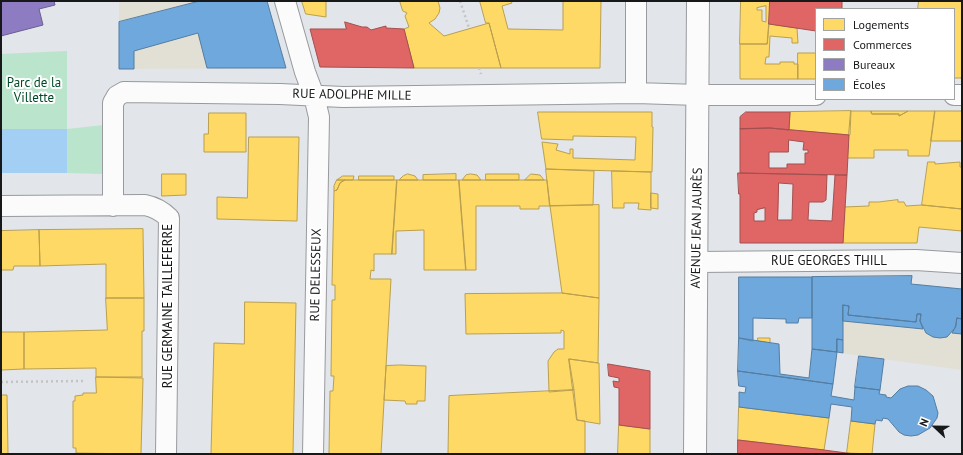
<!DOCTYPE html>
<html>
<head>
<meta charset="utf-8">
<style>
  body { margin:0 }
  #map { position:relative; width:963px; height:455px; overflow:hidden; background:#e2e5e9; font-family:"PT Sans",sans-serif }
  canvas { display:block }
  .frame { position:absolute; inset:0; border:2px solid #16181a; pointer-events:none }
  .legend { position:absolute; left:815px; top:8px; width:140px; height:92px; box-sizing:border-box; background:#fff; border:1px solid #a2a3a3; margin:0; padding:5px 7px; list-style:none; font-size:12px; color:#16181a }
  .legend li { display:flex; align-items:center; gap:8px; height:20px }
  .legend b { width:20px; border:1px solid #a2a3a3 }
  .north { position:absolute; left:915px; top:407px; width:40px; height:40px; -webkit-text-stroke:3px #fff; paint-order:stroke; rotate:292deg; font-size:11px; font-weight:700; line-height:16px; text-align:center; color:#16181a }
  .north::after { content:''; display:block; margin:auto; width:14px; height:18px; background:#16181a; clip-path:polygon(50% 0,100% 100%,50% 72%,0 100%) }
</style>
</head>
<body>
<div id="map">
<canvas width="963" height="455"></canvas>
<div class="frame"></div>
<ul class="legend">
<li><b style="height:11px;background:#ffd966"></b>Logements</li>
<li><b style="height:11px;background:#e06666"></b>Commerces</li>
<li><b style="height:11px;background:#8e7cc3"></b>Bureaux</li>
<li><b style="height:11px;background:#6fa8dc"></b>Écoles</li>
</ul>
<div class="north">N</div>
</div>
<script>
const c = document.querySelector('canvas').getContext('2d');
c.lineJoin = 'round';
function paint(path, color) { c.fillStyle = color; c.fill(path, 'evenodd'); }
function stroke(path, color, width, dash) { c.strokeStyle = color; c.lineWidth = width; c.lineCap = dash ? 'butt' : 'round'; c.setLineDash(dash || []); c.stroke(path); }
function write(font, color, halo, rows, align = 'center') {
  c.font = font + ' "PT Sans",sans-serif'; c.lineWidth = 4; c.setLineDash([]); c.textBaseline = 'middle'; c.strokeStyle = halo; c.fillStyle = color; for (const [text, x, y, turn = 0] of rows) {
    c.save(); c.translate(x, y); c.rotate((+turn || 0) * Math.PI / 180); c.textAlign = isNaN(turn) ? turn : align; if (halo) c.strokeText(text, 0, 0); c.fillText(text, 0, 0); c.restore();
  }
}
const education = new Path2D(`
  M119,1H267L286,68L119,69Z
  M912,276V284L962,289V370L812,349V277Z`);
const green = new Path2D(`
  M67,51V129L104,125L105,174L67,173L66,129H1V54Z`);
const water = new Path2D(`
  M1,129H67V173H1Z`);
const homes = new Path2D(`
  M302,1H328H326V17L306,14Z
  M400,1H438L440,8L439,13L435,19L429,23L444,36L489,23L501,68H414L404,29L409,27L405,16L407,13L403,11Z
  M480,1H511L512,3L502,6L508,29L563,30V1H601L600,68H501L489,23H486Z
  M741,1H770L769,24L767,44H740ZM766,6V22L762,21V10H757V8Z
  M919,1H962V78H954V9H918Z
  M769,24L797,28L798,43H792V38L770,36L769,57H766L765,64H780V62H794V64H798V79H740V44H767Z
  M798,53H816V79H798Z
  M851,111L850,135L789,130L790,112Z
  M851,111H871L872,114H899V116L908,111H935L929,156H908V150H874V158H847Z
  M871,111H908L899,116V114H872Z
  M935,111H962V141H931Z
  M538,112H652V127H653L652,172L546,169L542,142L558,144L556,150L570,154V149H573V158L635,160L636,137L573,136V140L542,139Z
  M209,113H246V152H204V134H208Z
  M249,137H299L297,221L217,219V197L247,198Z
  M928,162H935V164L960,162V167H962V209L922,205Z
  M546,169L594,171L593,205L550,206Z
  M612,171L651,172V210L638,209L639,203H624V208H613Z
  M162,174H186V195L162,196Z
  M408,174L415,176L418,180H399L403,176Z
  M456,174V180H423V175Z
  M471,174L477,175L481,180H462L466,175Z
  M486,174H519V180H486Z
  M531,174L540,175L544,180H525Z
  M343,176H354L353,180H337Z
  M359,176H394V180H359Z
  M337,180H345L340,183L337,190L334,191V186Z
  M345,180H397L392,254H374V271L371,270L370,279H391L381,454H329L330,391H333L334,376H331L332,300H335V285H332L334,191L337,190L340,183Z
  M397,180H459L466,270H424V230L396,231V254H392Z
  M459,180H547L550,206H539V209H520V206H476V270H466Z
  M651,193L658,194V209L651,208Z
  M898,200V202H904L906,206L922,205L962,209V231L919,227L917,243H843L844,207L869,206V202H878Z
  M599,205V298L562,293L550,206Z
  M143,229L144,298H106V264L40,266L39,230Z
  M39,230L40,266H14L13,270H1V231Z
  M562,293L599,298L598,363L569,359L574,390L549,392L548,361L554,352L558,349H564V331L561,330V333L466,334L465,294Z
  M106,298H144V331H142V377H96V368L24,369V332L107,330Z
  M245,302L296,303L293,454H211L214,343L244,344Z
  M1,332H24V369L1,370Z
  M758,338H770V343L758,341Z
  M569,359L599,363L600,424L577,420Z
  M400,365L426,366L425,401H417V404H406L405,401L384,400L386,366Z
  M96,377L143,378L141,454L76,453V448H73V401H75V396L83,395V393H96Z
  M574,390L577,420L585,421V454H448L449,396Z
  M1,395H7L8,454H1Z
  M739,407L829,418L824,450L738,440Z
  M851,421L875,424L872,454L847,453Z
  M619,425L650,429V454H618Z`);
const shops = new Path2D(`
  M770,1H842V9H816V31L769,24Z
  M345,22L362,27H367L371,30L386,26V28L404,29L414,68L320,67L310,29H346Z
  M746,112H790L789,130L770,128L740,129V117Z
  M770,128L849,135L847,175L740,173V129ZM789,140L804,142L803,150H808V153H805V164H787V168H769V152H788Z
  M738,173L827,175L826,200L823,202H809L808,220L832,221L835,175H847L843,243H740V194H739ZM779,183L793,184L792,220H778ZM765,208V221H754V213L757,212V210Z
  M608,364L650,371V429L619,425V388L614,387L613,381L619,382V378L609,376Z
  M738,440L824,450L854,454H738Z`);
const offices = new Path2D(`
  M1,1H54L55,5L39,9L43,25L1,36Z`);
const schools = new Path2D(`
  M200,1H267L286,68H207L198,33L134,51V69H119V22Z
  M912,276L911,284L962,289V319L957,318L955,328L947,337L940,338L933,337L926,333L920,321L921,314H917L916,322L848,315L849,306L843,305V340L837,339V352L812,349V277Z
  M739,277H812V318H799L798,323H786V319L753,318V341L739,338Z
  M843,305L849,306L848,315L916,322L917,314H921L920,321L923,329L843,321Z
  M957,318L962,319V334L952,333L956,326Z
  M739,338L779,344L780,374L809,378L812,349L837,352L833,384L738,371Z
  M837,339L843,340V353L837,352Z
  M859,356L884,359L880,390L855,387Z
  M738,371L833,384L831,396L854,400L855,387L880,390L879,394L886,395V397L891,398L900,389L908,386H918L926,390L933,396L938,413L937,418L930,428L918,435L911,436L904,435L899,432L888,419L883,418L882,421L876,420L875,424L851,421L852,407L831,404L829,418L739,407V392L745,393L746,387L739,386Z`);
const path = new Path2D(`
  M460,1L469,28
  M479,68L481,74
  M1,382L83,381`);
const street = new Path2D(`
  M285,1L305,72L314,96L319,117L313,454
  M636,93V1
  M954,95H962
  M1,206L145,205C155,207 162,211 169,218L166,454
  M113,206V103L117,96L124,92L280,94L343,97L636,93L698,95H816
  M697,262L916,260L962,263`);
const primary = new Path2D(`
  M695,454L698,1`);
const parkNames = [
  ["Parc de la",34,83],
  ["Villette",34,98]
];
const streetNames = [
  ["RUE ADOLPHE MILLE",352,95,1],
  ["AVENUE JEAN JAURÈS",697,228,-89],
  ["RUE GEORGES THILL",829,261],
  ["RUE DELESSEUX",316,275,-89],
  ["RUE GERMAINE TAILLEFERRE",168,306,-90]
];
paint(education, '#e2dfd5');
paint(green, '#bae4cb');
paint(water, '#a2cff3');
paint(homes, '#ffd966');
stroke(homes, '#b99f4f', 1);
paint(shops, '#e06666');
stroke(shops, '#a34f4f', 1);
paint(offices, '#8e7cc3');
stroke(offices, '#6a5e90', 1);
paint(schools, '#6fa8dc');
stroke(schools, '#547da2', 1);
stroke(street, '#989a9d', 22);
stroke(primary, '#989a9d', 24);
stroke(path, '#c4c4c6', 2.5, [2, 3]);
stroke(street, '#fbfbfc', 20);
stroke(primary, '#fbfbfc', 22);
write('13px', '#004a27', '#fff', parkNames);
write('13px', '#16181a', '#fff', streetNames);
</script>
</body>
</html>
